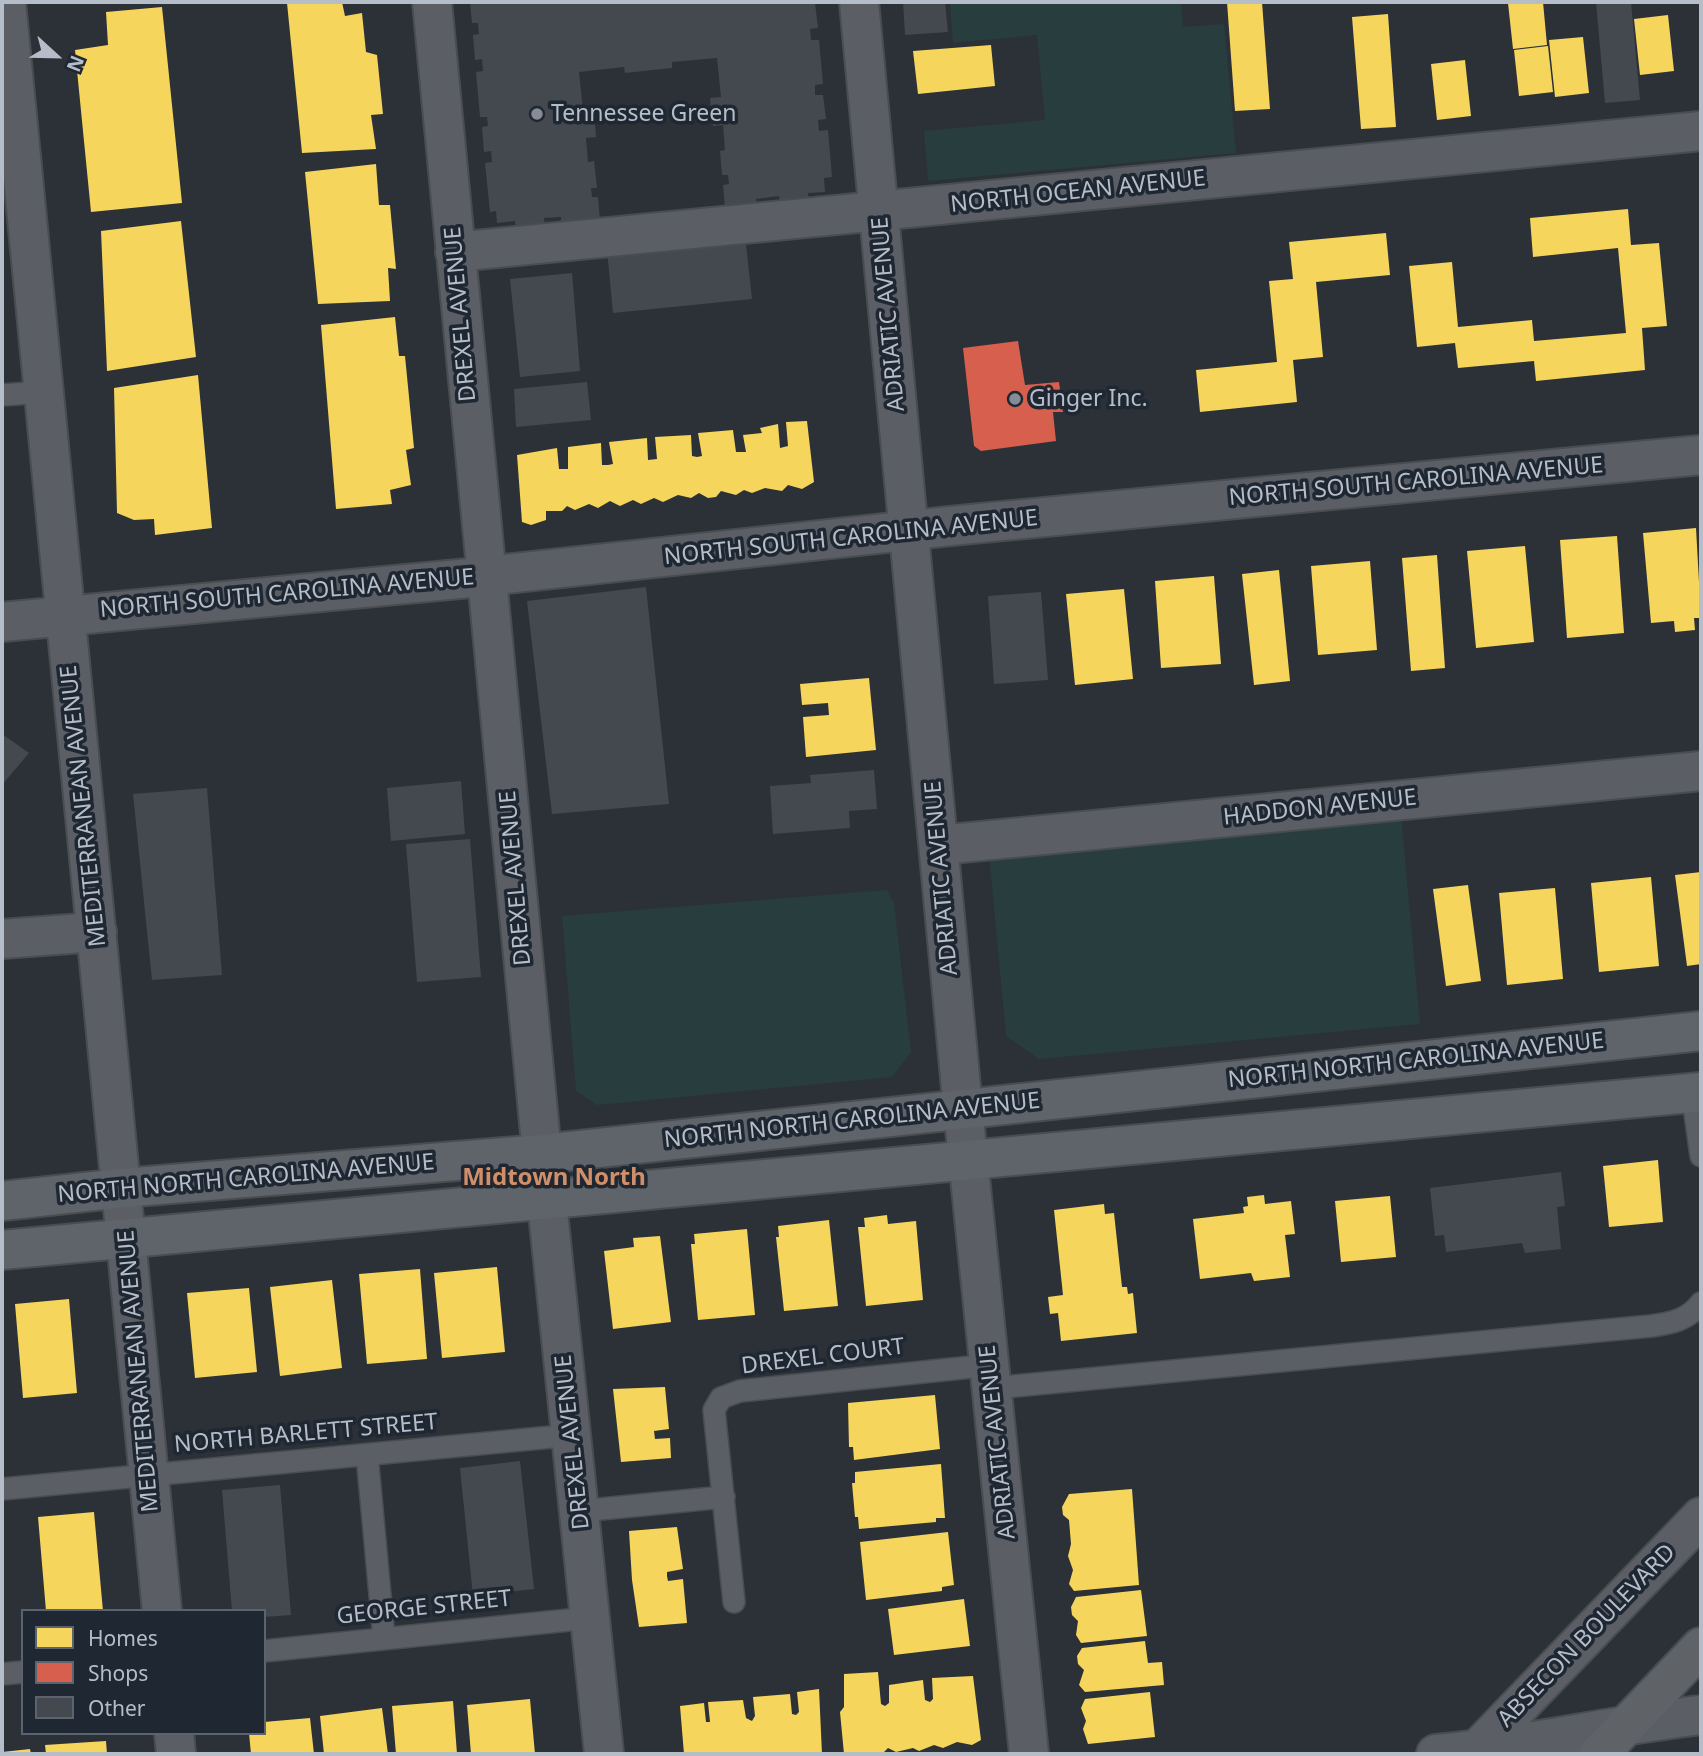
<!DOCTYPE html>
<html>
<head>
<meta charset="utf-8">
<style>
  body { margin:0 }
  #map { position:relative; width:1703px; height:1756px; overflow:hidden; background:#2b3137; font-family:"Noto Sans",sans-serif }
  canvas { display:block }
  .frame { position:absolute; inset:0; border:4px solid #b5bdc8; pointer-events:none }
  .legend { position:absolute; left:21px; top:1609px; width:245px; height:126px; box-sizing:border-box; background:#1e2732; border:2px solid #5a636e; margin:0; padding:9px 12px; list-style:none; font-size:21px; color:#b5bdc8 }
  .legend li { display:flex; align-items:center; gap:14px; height:35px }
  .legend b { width:35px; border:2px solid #5a636e }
  .north { position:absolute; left:21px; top:21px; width:70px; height:70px; -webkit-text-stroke:5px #1e2732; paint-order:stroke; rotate:112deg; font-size:19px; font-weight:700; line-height:28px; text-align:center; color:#b5bdc8 }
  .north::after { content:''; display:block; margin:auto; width:24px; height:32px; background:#b5bdc8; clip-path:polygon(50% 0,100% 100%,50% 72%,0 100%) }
</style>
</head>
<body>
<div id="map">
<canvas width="1703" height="1756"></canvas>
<div class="frame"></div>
<ul class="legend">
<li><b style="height:19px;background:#f6d55c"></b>Homes</li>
<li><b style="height:19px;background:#d6604d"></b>Shops</li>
<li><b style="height:19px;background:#44494f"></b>Other</li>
</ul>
<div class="north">N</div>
</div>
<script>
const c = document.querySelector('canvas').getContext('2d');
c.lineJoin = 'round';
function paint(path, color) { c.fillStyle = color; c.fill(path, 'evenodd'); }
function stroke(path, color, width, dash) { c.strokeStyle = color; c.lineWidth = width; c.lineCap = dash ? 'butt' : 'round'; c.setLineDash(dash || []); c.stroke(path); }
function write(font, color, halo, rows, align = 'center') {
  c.font = font + ' "Noto Sans",sans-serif'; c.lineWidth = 7; c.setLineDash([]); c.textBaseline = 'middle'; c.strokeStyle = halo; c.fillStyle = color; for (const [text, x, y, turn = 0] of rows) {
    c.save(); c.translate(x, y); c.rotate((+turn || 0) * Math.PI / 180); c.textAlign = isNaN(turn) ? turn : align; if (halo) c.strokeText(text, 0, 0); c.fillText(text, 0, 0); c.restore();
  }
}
const green = new Path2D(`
  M1181,2L1183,27L1224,24L1236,153L928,181L924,131L1045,120L1037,35L953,43L950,3Z
  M1401,815L1420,1024L1039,1059L1006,1036L989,854Z
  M887,890L894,903L911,1052L892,1077L597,1105L576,1091L562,916Z`);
const homes = new Path2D(`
  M342,2L345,16L362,13L366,52L377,55L383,114L371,115L376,149L302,153L287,3Z
  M1227,2H1262L1270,109L1235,111Z
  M1517,2H1543L1547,45L1513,49L1508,3Z
  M162,7L182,203L91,212L75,50L108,45L106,12Z
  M1388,14L1396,127L1361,129L1352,17Z
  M1668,15L1674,71L1640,75L1634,19Z
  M1583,37L1589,93L1555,97L1549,40Z
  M991,45L995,86L918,94L913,51Z
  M1548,46L1553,92L1519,96L1514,50Z
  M1465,60L1471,116L1437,120L1431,64Z
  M376,164L379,205H390L396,269L388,268L390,301L318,304L305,172Z
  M1628,209L1631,245L1659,243L1667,326L1642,328L1645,370L1536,381L1534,361L1458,368L1455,343L1417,347L1409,266L1452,262L1458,327L1532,320L1534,341L1626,333L1618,248L1533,257L1530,218Z
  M181,221L196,357L107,371L101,231Z
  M1386,233L1390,275L1316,282L1323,357L1293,360L1297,402L1200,412L1196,370L1277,362L1269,281L1293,279L1289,242Z
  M395,317L399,356H405L414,448L406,450L411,485L390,490L392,504L336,509L321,325Z
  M198,375L212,528L155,535L154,519L134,520L117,513L114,388Z
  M807,421L814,482L802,489L788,485L782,491L765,488L752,493L744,490L736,495L721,491L716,497L708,498L699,493L691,498L678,495L663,502L654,498L641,504L633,500L620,506L610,501L598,508L589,504L575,510L567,506L562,511H546V520L531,525L522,522L517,455L557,448L559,469H568V447L601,443L602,465H608L613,464L609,442L647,438L648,460L657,459L655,437L691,435L692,456L697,457L702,456L698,433L733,430L736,452H746L743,435L762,433L760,428L778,424L780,448L788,446L786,422Z
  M1696,528L1701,618H1694L1695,630L1675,632L1674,621L1651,623L1643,533Z
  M1617,536L1624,633L1567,638L1560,540Z
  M1525,546L1534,642L1476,648L1467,551Z
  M1437,555L1445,668L1411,671L1402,558Z
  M1370,561L1377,650L1318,655L1311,566Z
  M1279,570L1290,681L1254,685L1242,574Z
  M1214,576L1221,664L1161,668L1155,581Z
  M1124,589L1133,679L1075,685L1066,594Z
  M869,678L876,750L806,757L803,717L829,715L828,703L802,705L800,684Z
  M1701,872V964L1687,966L1675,875Z
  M1651,877L1659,966L1599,972L1591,883Z
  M1468,885L1481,981L1446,986L1433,889Z
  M1555,888L1563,979L1507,985L1499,893Z
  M1658,1160L1663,1222L1609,1227L1603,1166Z
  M1264,1195L1265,1204L1291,1201L1295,1234L1285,1235L1290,1277L1254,1281L1251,1273L1200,1279L1193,1219L1244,1213L1243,1207L1248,1206L1247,1197Z
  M1390,1196L1396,1257L1341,1262L1335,1201Z
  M1104,1204L1105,1214L1114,1213L1122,1287H1127L1128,1294L1133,1293L1137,1333L1061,1341L1058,1313L1050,1314L1048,1297L1063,1295L1054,1210Z
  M887,1215L888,1224L916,1221L923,1300L866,1306L858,1227H865L864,1218Z
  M829,1220L838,1306L784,1311L776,1237H779L778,1226Z
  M747,1229L755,1315L698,1320L691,1244H695L694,1234Z
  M660,1236L671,1322L613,1329L604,1251L634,1247L633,1238Z
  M497,1267L505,1352L442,1358L434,1273Z
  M420,1269L427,1359L367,1364L359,1274Z
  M332,1280L342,1368L280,1376L270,1287Z
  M249,1288L257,1372L195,1378L187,1293Z
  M69,1299L77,1393L23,1398L15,1304Z
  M665,1387L669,1429L654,1431L655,1439L670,1438L671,1458L621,1462L613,1389Z
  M935,1395L940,1449L854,1460L853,1447H849L848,1403Z
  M941,1464L945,1518H936V1522L859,1529L858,1517H855L852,1483H855V1472Z
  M1132,1489L1139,1585L1074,1591L1069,1584L1073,1570L1068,1556L1071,1544L1069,1520L1063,1515L1062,1507L1069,1494Z
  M94,1512L103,1611H46L38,1517Z
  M677,1527L683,1569L667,1572V1576L668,1581L683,1579L687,1623L639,1627L632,1580L629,1531Z
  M948,1532L954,1585L942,1587V1591L866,1600L860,1542Z
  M1141,1590L1147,1636L1081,1643L1076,1635L1078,1621L1072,1615L1071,1607L1076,1597Z
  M964,1599L970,1646L894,1655L888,1609Z
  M1145,1641L1148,1663L1162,1662L1164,1685L1085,1692L1079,1685L1084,1670L1078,1664L1077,1656L1082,1648Z
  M878,1672L881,1704L885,1706L889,1703V1685L923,1680L925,1700L930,1702L933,1699L932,1678L973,1676L981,1740L972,1745L957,1742L943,1748L934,1745L919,1751L913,1748L896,1752L888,1748L882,1754H844L840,1712L844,1707V1674Z
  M819,1689L822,1754H684L680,1706L704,1703L706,1722H710L708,1702L743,1700L746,1718L752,1721L755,1716L753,1697L790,1694L792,1714L796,1715L799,1712L797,1692Z
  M1150,1692L1155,1737L1088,1744L1083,1729L1086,1721L1081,1708L1085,1699Z
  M530,1699L535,1754H471L467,1705Z
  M453,1701L457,1754H396L392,1706Z
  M382,1708L388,1754H324L320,1716Z
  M310,1718L314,1754H251L249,1733H264V1722Z
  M106,1741L107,1754H46L45,1745Z
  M30,1749L31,1754H2V1752Z`);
const shops = new Path2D(`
  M1018,341L1025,385L1059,382L1063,412H1053L1056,441L981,451L974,446L963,348Z`);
const building = new Path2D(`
  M470,2L815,3L818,28L810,29L811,40H819L823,84L815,85V95H823L826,119L818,120L819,131L828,130L832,177L824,178L825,192L808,193L809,201L780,203L779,196L756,199L757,206L725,209L723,185L729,184L728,175H722L720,151L725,150L723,125L713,126L710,98L721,97L717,58L672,62V68L625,73L624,67L579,72L583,111L594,110L596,137L586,138L588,162L594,161L597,188H591L592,197H598L600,220L561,224V217L544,218L545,226L516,229L515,221L497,223L496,211L490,212L485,163L492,162L491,151L484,152L482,127L488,126L487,117H480L476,72L483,71L482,59L475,60L473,35L479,34L478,23H472Z
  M903,2H945L948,32L905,35Z
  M1596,2H1631L1640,100L1605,103Z
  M745,235L752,299L613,313L607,250Z
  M572,273L580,371L520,377L510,279Z
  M587,382L591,420L516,427L514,389Z
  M646,587L669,804L552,814L527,601Z
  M1041,592L1048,680L994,684L988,596Z
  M2,734L29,753L2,785Z
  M874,770L877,809L849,811L850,828L773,834L770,786L811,783L810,775Z
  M461,781L465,834L391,841L387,788Z
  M207,788L222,975L152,980L133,794Z
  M470,839L481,977L417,982L406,844Z
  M1561,1172L1565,1206L1557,1207L1561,1249L1525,1253L1522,1243L1446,1252L1444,1235L1435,1236L1430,1188Z
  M520,1461L534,1589L473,1596L460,1468Z
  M280,1485L291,1615L264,1617V1611H232L222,1490Z`);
const lane = new Path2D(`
  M2,395L44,392
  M1692,1092L1701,1156
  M993,1388L1651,1326C1672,1323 1688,1320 1701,1303
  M367,1455L384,1638
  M2,1489L573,1435
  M580,1511L724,1497
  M734,1602L714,1410L721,1398L740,1391L991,1365
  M264,1651L589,1618
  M2,1674L23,1672`);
const street = new Path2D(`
  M6,2L162,1611
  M432,2L542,1154L604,1754
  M859,2L963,1109L1029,1754
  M455,252C870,213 1286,170 1701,131
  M2,622L459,579L950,526L1701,455
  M940,845L1701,771
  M2,939L97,932
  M174,1733L176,1754
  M1436,1754C1525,1746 1612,1725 1701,1715
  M1473,1754L1701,1517`);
const secondary = new Path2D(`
  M2,1201L122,1188L542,1154L1701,1031
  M2,1250L1701,1092`);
const highway = new Path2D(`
  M1599,1754L1701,1647`);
const markers = [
  [537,114,7,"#858c95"],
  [1015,399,7,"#858c95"]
];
const poiNames = [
  ["Tennessee Green",551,114],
  ["Ginger Inc.",1029,399]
];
const streetNames = [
  ["NORTH OCEAN AVENUE",1078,192,-6],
  ["DREXEL AVENUE",461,314,-95],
  ["ADRIATIC AVENUE",889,314,-95],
  ["NORTH SOUTH CAROLINA AVENUE",1416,482,-5],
  ["NORTH SOUTH CAROLINA AVENUE",851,538,-6],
  ["NORTH SOUTH CAROLINA AVENUE",287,594,-5],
  ["MEDITERRANEAN AVENUE",84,806,-96],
  ["HADDON AVENUE",1320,808,-6],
  ["DREXEL AVENUE",516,878,-95],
  ["ADRIATIC AVENUE",942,878,-95],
  ["NORTH NORTH CAROLINA AVENUE",1416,1061,-6],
  ["NORTH NORTH CAROLINA AVENUE",852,1121,-6],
  ["NORTH NORTH CAROLINA AVENUE",246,1179,-5],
  ["DREXEL COURT",823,1357,-7],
  ["MEDITERRANEAN AVENUE",139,1371,-95],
  ["NORTH BARLETT STREET",306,1434,-5],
  ["DREXEL AVENUE",573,1442,-96],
  ["ADRIATIC AVENUE",998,1442,-96],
  ["GEORGE STREET",424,1608,-6],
  ["ABSECON BOULEVARD",1587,1636,-46]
];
const neighbourhoodNames = [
  ["Midtown North",554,1178]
];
paint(green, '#283d3e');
paint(homes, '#f6d55c');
paint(shops, '#d6604d');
paint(building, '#44494f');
stroke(lane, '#484d52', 24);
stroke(street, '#484d52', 42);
stroke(secondary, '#484d52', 42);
stroke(highway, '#484d53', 42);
stroke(lane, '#5b5f65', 21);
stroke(street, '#5b5f65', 38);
stroke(secondary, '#5f636a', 38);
stroke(highway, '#5f6266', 38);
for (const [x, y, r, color] of markers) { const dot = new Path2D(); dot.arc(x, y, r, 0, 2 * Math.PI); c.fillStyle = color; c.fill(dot); stroke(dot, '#1e2732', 2.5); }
write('23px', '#b5bdc8', '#1e2732', poiNames, 'left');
write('23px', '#b5bdc8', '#1e2732', streetNames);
write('bold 24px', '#d08f68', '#1e2732', neighbourhoodNames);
</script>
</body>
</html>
